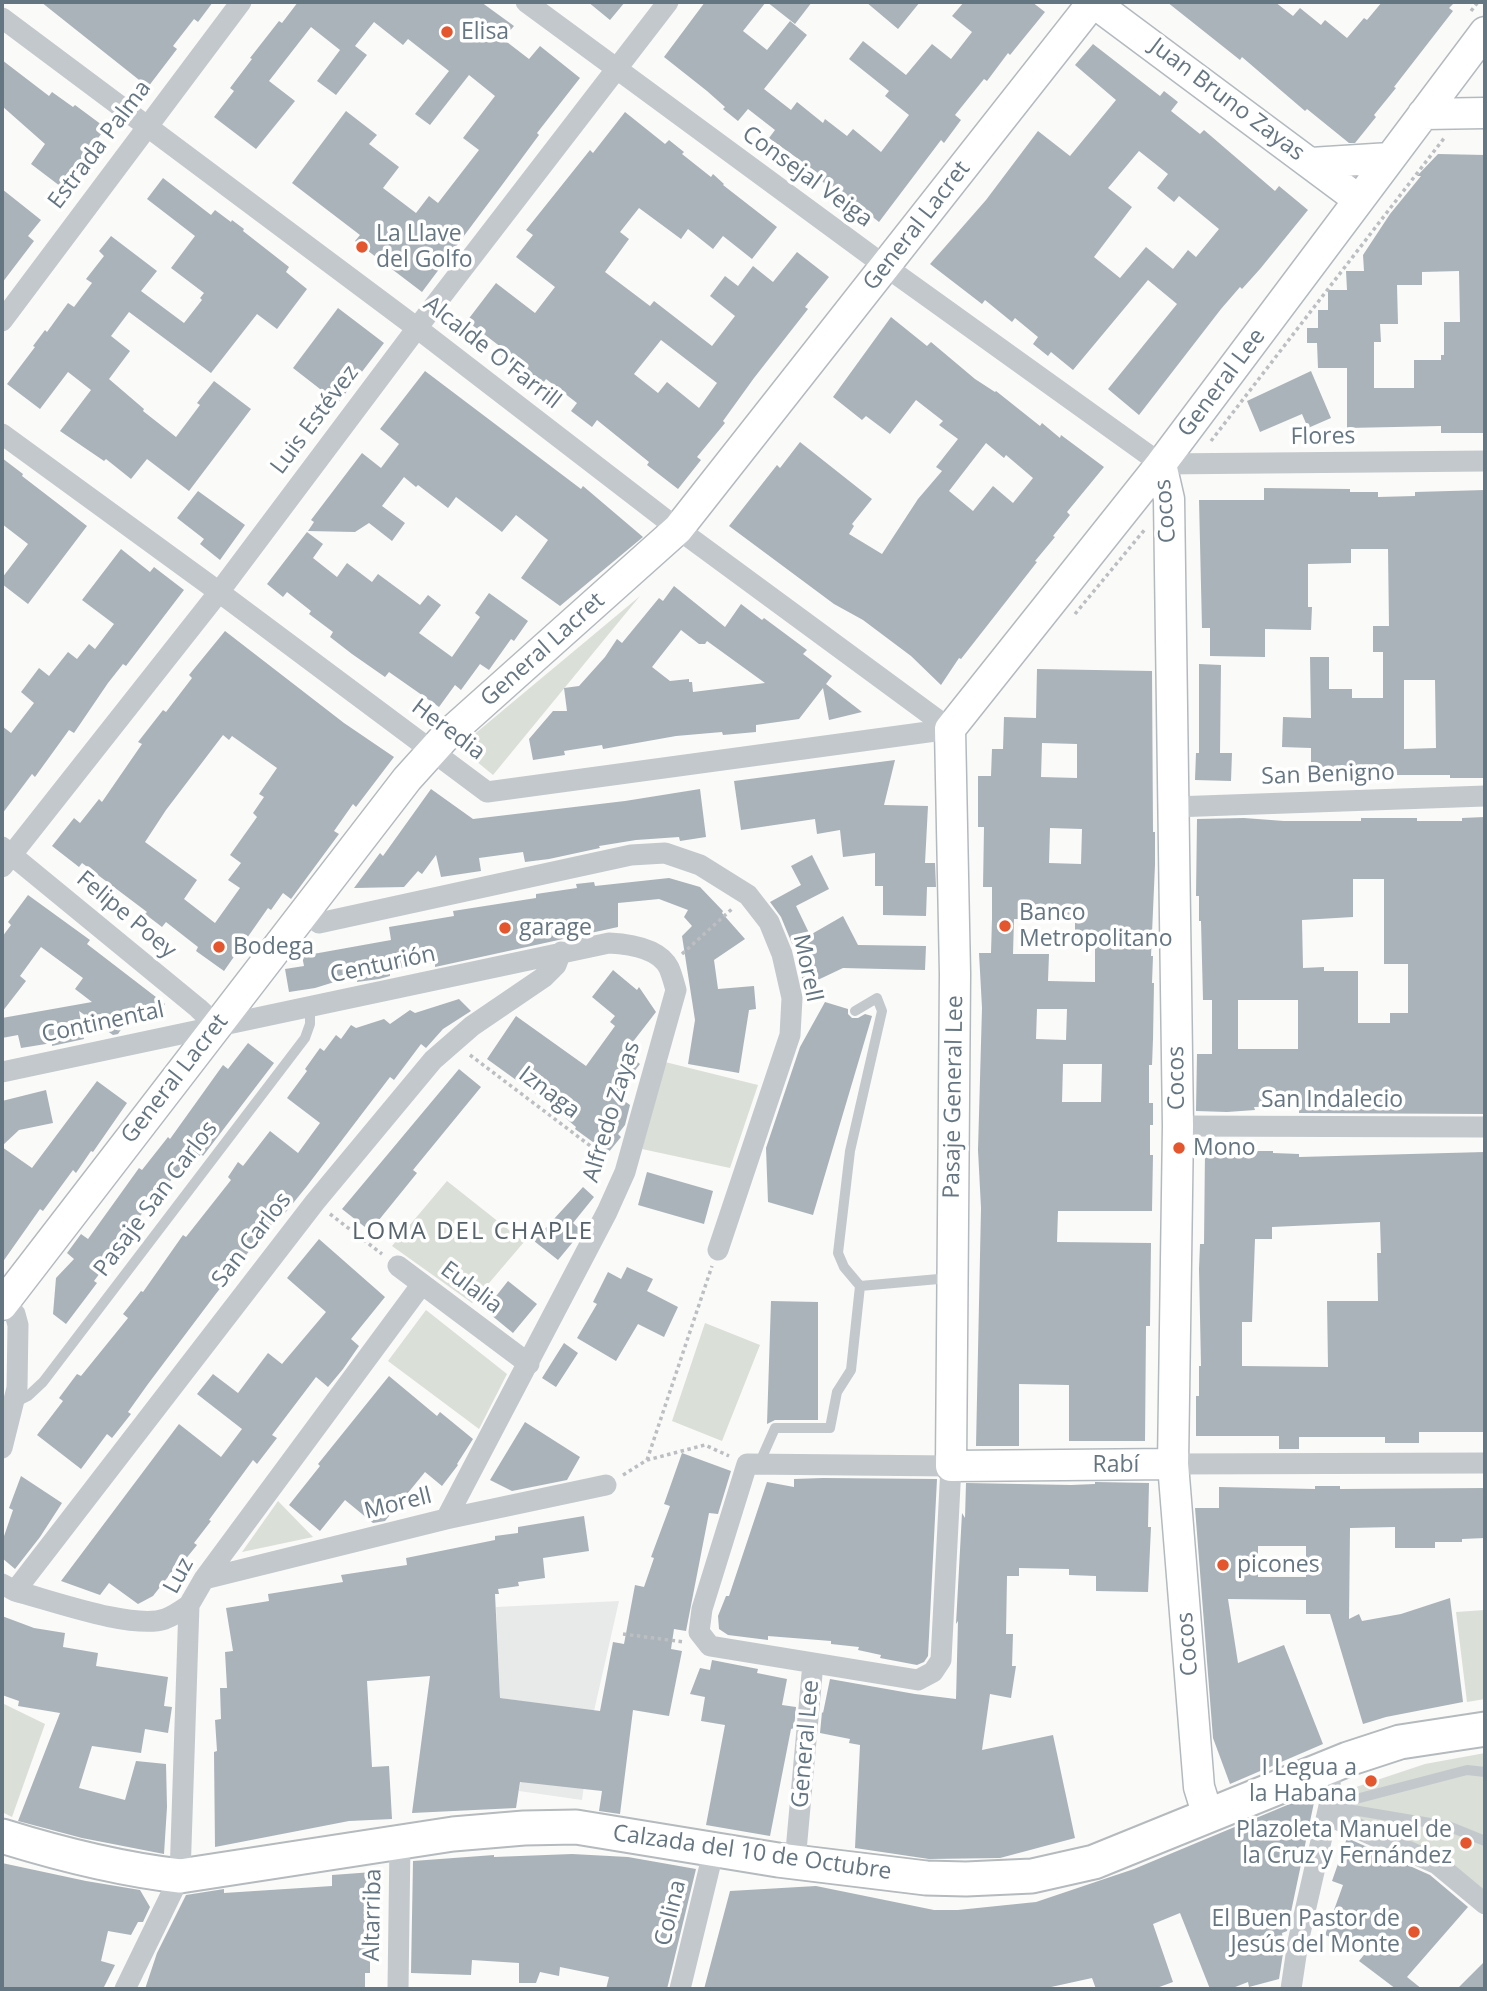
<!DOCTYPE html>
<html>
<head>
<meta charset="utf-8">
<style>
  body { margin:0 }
  #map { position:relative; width:1487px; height:1991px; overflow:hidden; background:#fafaf8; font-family:"Open Sans",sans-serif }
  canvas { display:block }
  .frame { position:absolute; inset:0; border:4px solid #657683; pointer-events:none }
</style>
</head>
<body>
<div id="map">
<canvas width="1487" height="1991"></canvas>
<div class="frame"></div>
</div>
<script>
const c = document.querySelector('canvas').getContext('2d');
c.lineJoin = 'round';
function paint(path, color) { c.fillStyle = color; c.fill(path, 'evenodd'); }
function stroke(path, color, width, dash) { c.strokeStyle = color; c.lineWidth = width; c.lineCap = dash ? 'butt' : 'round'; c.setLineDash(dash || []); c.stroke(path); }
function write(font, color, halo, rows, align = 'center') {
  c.font = font + ' "Open Sans",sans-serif'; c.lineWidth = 7; c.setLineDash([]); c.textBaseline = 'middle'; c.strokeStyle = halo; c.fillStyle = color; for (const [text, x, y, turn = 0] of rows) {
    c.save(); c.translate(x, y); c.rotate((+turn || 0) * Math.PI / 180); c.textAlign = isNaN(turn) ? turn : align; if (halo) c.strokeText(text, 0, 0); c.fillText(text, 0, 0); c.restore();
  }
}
const built = new Path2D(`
  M619,1601L594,1711L582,1800L519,1791L534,1703L500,1698L496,1607Z`);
const green = new Path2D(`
  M640,596L493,775L459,747Z
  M665,1062L758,1085L730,1168L642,1149Z
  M447,1181L524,1242L472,1303L392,1246Z
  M426,1310L507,1374L479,1429L388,1361Z
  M705,1323L760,1345L722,1441L672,1421Z
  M278,1501L313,1537L242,1552Z
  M1485,1610V1699L1467,1702L1456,1612Z
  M2,1703L45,1724L12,1817L2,1812Z
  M1485,1753V1898L1341,1812L1338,1793L1425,1764Z`);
const building = new Path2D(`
  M41,2H213L198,22L194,19L173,46L177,49L148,87Z
  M298,2H481L514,26L503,39L529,59L540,46L580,78L537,133L539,135L502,185L422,292L355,241L360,235L292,183L346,111L377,135L369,144L399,167L383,188L416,213L429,196L438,203L479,150L463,138L495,96L469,75L430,125L415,114L449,71L408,39L403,45L374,22L355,46L367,55L336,95L317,81L340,50L311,27L269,81L295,101L256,149L214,117L234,91L230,88L252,59L250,58L279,21L282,23Z
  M588,2H625L610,20Z
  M705,2H766L743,31L767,50L790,21L807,35L764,89L791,110L797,102L823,123L825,119L847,136L853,129L881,152L909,115L885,96L889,91L849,59L863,41L906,75L932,44L951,59L972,32L952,16L964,2H1032L1045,12L1010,55L1008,53L987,81L984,79L955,115L961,120L944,143L941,140L879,222L855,203L852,207L816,176L818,173L769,138L775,130L748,109L738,121L723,109L725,107L707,91L664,57Z
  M767,2H812L795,24Z
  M866,2H920L898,29Z
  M1167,2H1275L1293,16L1300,8L1321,25L1325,20L1347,38L1364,18L1367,20L1382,2H1455L1449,8L1453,11L1394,87L1396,88L1374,115L1376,117L1355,143H1349L1307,109L1305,111L1242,57L1240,60Z
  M1093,44L1160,96L1164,91L1178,102L1171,111L1200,134L1204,130L1275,191L1279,186L1308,210L1260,269L1242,289L1240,287L1221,309L1139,415L1108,389L1177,304L1148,280L1073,370L1051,352L1048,356L1033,344L1038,337L1015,318L1012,322L985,300L982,304L930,264L986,200L1038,131L1070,156L1116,100L1075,65ZM1139,151L1168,174L1157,188L1174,202L1179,196L1219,229L1196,257L1188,250L1173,269L1146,247L1120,278L1094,257L1132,207L1108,188Z
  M2,60L49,96L52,92L73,107L75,105L106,128L60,186L31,164L45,144L2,106Z
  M625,112L665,144L669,140L684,152L682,154L711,177L713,174L724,184L723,185L777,227L752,259L723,236L713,249L688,229L681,239L639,208L620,232L629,239L605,272L650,306L654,301L712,346L735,316L710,296L725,276L738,286L753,266L773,282L797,252L829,277L805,307L808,309L754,378L723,421L725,423L697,457L701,460L678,489L647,465L649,462L597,420L592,427L571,411L577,403L546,379L541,386L501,357L506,351L467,321L496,283L535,313L555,287L516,257L533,235L526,230L590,150L593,153ZM661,340L717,383L699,408L667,382L658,393L634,374Z
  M1438,154L1485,155V433H1441V426L1347,428V368H1318L1317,343H1307V328H1318V310H1328V290H1347L1346,271H1364L1363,255L1390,214L1421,176H1417ZM1459,271L1460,322H1444V355H1441V360H1414V388H1374V342H1381L1380,324H1398L1397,285H1422V272Z
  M163,178L211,215L215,210L231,222L232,220L244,229L243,231L289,267L286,272L307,289L277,329L257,314L211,373L129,312L111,336L130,351L109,379L144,409L143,411L176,437L200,405L197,403L214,381L251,409L189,491L147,459L131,479L106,459L104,461L60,431L91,390L68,372L40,409L7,384L35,347L33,346L45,330L47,332L68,303L74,307L92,283L86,279L104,256L99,251L111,236L157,271L141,291L184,323L202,300L200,298L204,293L171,268L195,236L147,199Z
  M2,189L41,220L28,236L34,241L2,283Z
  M338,308L384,343L338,403L293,368Z
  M891,317L927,346L931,342L975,379L995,392L996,391L1040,426L1042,423L1060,438L1061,435L1104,467L1067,512L1070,515L1053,536L1055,537L1035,561L1037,562L961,659L959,658L941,685L911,656L863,620L834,604L729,526L777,465L780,468L800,442L872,499L852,524L854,526L849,534L882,554L918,499L942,471L936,467L958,439L939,425L943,421L916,400L890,434L866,416L862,420L833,397ZM986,443L1004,458L1006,455L1033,478L1013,503L993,486L973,511L949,491Z
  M425,371L581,489L583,486L643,537L560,606L521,578L548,540L516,515L502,532L456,497L448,508L418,485L416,487L404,477L382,506L405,523L392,541L369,523L355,532L308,531L314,522L311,520L362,453L381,468L399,444L380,429Z
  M1311,371L1331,418L1308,428L1302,414L1260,432L1247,401Z
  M2,458L23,474L22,476L87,526L28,604L2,584V578L28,544L2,524Z
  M1264,488L1350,489V492H1378V497L1415,496V492L1485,490V778H1450V775H1329V777L1311,778V748L1282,747L1283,717L1311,718L1310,657H1329V689H1352V698H1383V652H1373V626H1389L1388,549H1351V563L1308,564V607H1312L1311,630L1265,629V657L1210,656V628H1202L1199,500H1264ZM1404,680H1435L1436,748L1404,749Z
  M198,491L245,525L220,560L200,544L204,539L177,518Z
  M307,532L323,544L313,558L337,577L347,563L372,582L378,574L420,605L428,595L441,605L419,633L452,657L480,617L475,613L489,593L528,621L514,641L511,639L489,670L480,664L461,690L455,685L439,707L389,672L385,677L352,654L330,637L333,632L309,614L311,611L287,592L283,597L267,584Z
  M121,549L150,572L154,567L184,590L126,666L123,664L108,683L74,733L69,730L35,777L32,774L2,814V726L11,733L34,703L21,692L39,668L49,676L68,652L77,659L89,644L95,649L114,624L82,600Z
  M674,586L725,627L741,604L762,620L764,618L807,650L803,654L832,676L826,684L862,712L829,720L823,688L799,719L756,725V732L723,735L722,732L676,736L603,749L602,745L564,751L565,755L533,760L529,739L553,711H567L564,688L579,686L605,657L617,639L622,643L659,598L663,601ZM681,630L699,644H705L707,641L765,683L693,692L692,682H689V679L670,681L652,667Z
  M225,631L344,723L394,757L356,807L353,804L334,831L339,834L291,899L283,893L271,910L268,908L224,971L196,951L198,947L166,922L162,927L145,914L147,912L82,863L79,867L52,846L74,818L80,823L99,799L102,802L142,744L138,742L163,710L166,712L192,678L189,675ZM223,735L229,740L232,736L277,768L259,794L264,797L253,813L257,817L230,855L241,863L228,880L240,888L215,923L184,899L197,880L145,842L166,810Z
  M1199,664L1221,665L1220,753H1232L1231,781L1195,780L1196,753H1199Z
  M1037,669L1152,671L1153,832H1155V865L1151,956H1153L1152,983H1154L1153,1039L1152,1065H1149V1103H1153V1125H1150V1155H1153L1152,1211H1058L1057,1242L1151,1243L1150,1326H1146L1145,1441H1069V1385L1019,1384V1446H976L981,1208L978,1150L982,1008L979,953H991L992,919V887H983L984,827H978V776H991L992,749H1003L1004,717L1036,718ZM1042,743L1077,744V778L1041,777ZM1050,828L1082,829L1081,864L1049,863ZM1014,919L1075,920V948L1095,949V982L1048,981L1049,954H1013ZM1037,1009H1067L1066,1040L1036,1039ZM1063,1064H1102L1101,1102H1062Z
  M895,760L884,805L928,806L925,863H935L936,887H927L926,916L883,915V886H875V853L843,857L840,830L817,834L815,819L741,830L734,781Z
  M431,789L473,819L625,801L700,789L706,837L680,841L679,837L636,840L599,846L600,848L549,859L525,862L523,852L479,858L481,871L441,877L436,855L422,874L418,871L404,887L354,888L380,853L383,856Z
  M1485,817V1114L1299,1113V1106L1254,1107L1255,1110L1227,1112L1196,1111L1197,1054H1212V1000H1203L1201,921H1199V896H1196L1197,819L1244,818L1284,821H1361V818H1417V821H1462V818ZM1353,879H1384V964H1408V1013H1390V1023H1358V971H1324V967L1303,968L1302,920L1353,917ZM1238,1000H1298V1049H1238Z
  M812,855L829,889L796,906L810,935L843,916L858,945L926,946L925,970L843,968L805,986L800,972L806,969L793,946L781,917L770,902L801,885L791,866Z
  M669,878L700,887L723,911L722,913L745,939L714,960L718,989L754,986L756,1009L749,1010L739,1073L688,1064L695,1020L682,936L692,926L684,917L688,910L659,899L618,903V927L435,967V963L390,970V976L379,979L357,982V975L315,988L289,992L285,969L304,966L302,956L391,940L389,927L454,916L453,911L536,898V894L577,888L576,884L594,882L595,886Z
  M28,895L90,940L87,944L165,1004L152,1022L134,1010L118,1034L113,1035L79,1011L84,1039L52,1046V1043L21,1048L18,1035L2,1038V1018L92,1002L75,989L83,978L41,947L20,976L26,981L2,1012V937L11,925L8,922Z
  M613,970L637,990L639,987L656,1012L625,1052L640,1064L616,1095L630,1105L625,1125L618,1134L621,1137L608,1153L575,1129L576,1127L548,1103L487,1059L516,1016L586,1066L615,1026L610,1022L615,1016L592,997Z
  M459,999L471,1011L443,1029L426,1048L421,1044L394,1080L390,1077L307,1186L281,1218L278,1216L259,1242L257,1241L215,1295L148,1384L128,1412L131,1414L112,1438L107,1434L81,1469L37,1435L63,1401L59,1398L77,1374L81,1376L128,1318L123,1314L141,1291L143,1292L183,1235L186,1237L231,1180L228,1177L238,1162L243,1166L270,1131L298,1153L320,1123L287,1098L307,1071L305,1069L320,1048L324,1051L336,1035L341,1039L351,1025L356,1028L384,1019L390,1024L410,1010L415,1013Z
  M825,1002L848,1009V1014L852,1018H858L865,1014L872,1016L813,1215L768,1202L766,1148L800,1047Z
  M248,1043L274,1063L203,1156L201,1154L181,1179L175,1175L146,1213L144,1211L110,1255L112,1257L94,1281L97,1283L66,1324L53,1314L56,1278L74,1259L67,1253L81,1234L88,1239L139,1168L142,1170L168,1137L170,1139L223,1065L228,1069Z
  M459,1069L481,1087L413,1170L417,1173L370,1231L342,1209Z
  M97,1081L127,1103L93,1152L91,1151L76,1173L73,1170L43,1211L40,1209L2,1263V1147L32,1168Z
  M46,1090L53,1123L19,1130L2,1146V1101Z
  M1205,1151H1273V1153L1299,1154V1157L1485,1152V1432H1419V1443H1385V1437H1299V1449H1279V1436H1196V1396H1199V1366H1201L1199,1269L1200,1244H1204ZM1380,1222L1381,1253H1377L1378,1301H1327L1328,1367L1242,1366V1322H1252L1255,1239H1272V1227Z
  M647,1172L713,1191L704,1224L638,1205Z
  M583,1187L594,1197L573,1223L582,1231L558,1260L534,1241Z
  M319,1239L385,1297L351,1339L359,1346L343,1369L328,1387L316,1377L272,1435L277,1438L257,1464L253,1460L209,1520L211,1521L194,1543L197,1545L180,1566L178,1564L153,1596L138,1604L109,1583L100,1595L61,1581L179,1424L221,1457L242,1429L197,1394L213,1374L238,1393L268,1353L282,1364L326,1312L287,1278Z
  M627,1267L653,1279L647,1291L678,1307L664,1337L638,1324L616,1361L577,1338L597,1304L593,1302L608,1272L621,1279Z
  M508,1281L537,1304L513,1333L485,1310Z
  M771,1301L818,1302V1420H775L767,1424Z
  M564,1343L578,1353L556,1387L542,1378Z
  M389,1376L437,1416L440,1412L473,1439L457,1464L458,1465L442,1486L425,1472L385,1521L373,1523L345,1500L320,1531L289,1505L320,1466L318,1464Z
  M525,1422L580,1457L567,1480L512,1491L490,1480Z
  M682,1453L731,1471L718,1514L709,1513L686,1631L674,1629L671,1649L682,1651L669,1716L633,1710L620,1814L599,1811L602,1791L520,1782L516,1808L412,1813L430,1676L367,1681L372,1767L389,1766L392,1819L349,1821L215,1847L214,1752L217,1751L215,1720L221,1719L220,1688H227L225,1652L233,1651L226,1608L269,1601L268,1594L343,1582L341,1575L407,1565L406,1558L495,1540V1536L518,1533V1527L584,1516L589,1551L543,1558L545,1578L518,1582L519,1586L498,1589L499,1594H495L500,1698L600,1711L613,1642L624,1644L635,1585L644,1587L654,1558L651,1557L670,1506L664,1504Z
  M21,1476L62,1503L40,1537L15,1569L2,1558V1542L13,1510L9,1508Z
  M823,1478L937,1479L928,1656L924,1662L917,1665L880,1658L881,1655L858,1650L859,1647L831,1644V1641L768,1636V1640L728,1635L719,1629L718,1616L726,1596H729L767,1482L794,1487V1479Z
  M1095,1482L1149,1483L1148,1527H1151L1148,1592L1096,1591V1576L1069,1575V1569L1019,1568V1576H1007L1006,1634H1013L1012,1666H1016L1011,1698L990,1694L982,1750L1053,1735L1075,1838L1000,1858L929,1859L855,1848L860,1745L849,1743L850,1739L820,1733L822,1712L823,1713L830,1679L915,1694L956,1699L958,1621L956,1624L962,1513L965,1518L966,1483L1071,1485L1095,1484Z
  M1315,1486H1340V1489L1485,1488V1538L1462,1539V1542H1435V1548H1395V1527L1350,1528L1349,1619L1359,1614L1362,1621L1401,1614L1450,1598L1463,1702L1386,1717L1363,1724L1330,1614H1306V1600L1228,1599L1238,1663L1284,1645L1323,1744L1230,1784L1213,1738L1195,1508H1219V1487L1315,1489ZM1258,1546H1306V1577H1258Z
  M2,1616L34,1628L65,1633L63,1647L98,1653L96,1666L168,1677L164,1706L172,1707L168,1733L145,1729L141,1753L92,1746L79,1788L125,1800L136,1761L166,1764L167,1807L164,1854L82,1838L18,1821L60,1713L18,1706L19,1701L2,1695Z
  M712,1660L758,1669L757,1673L787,1679L782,1705L796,1707L794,1728L791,1729L770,1836L706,1825L725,1725L701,1721L705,1697L690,1694L700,1668L710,1670Z
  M1316,1793L1287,1931L1282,1933L1284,1947L1279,1979L1249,1987L1248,1982L1230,1989H1210L1180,1913L1153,1924L1173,1982L1154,1989H1096L1092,1978L1042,1989H704L730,1891L816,1886L934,1910H958L1036,1902L1134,1869Z
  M1347,1838L1430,1875L1468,1907L1407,1977L1422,1989H1396L1359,1961L1368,1950L1325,1935L1343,1885L1332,1881Z
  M572,1854L628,1857L696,1869L667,1989H606L609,1977L560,1967L559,1976L540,1972L536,1983H519V1963L472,1960L471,1975L411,1973L413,1861L494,1855V1857Z
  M2,1863L86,1881L140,1890L150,1907L143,1922H138L131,1935L108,1931L101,1961L115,1965L103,1989H2Z
  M373,1872L372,1949L370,1950V1973H365V1989H145L157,1953L186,1895L224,1889V1893L332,1886V1875Z
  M1485,1961V1989H1457Z`);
const path = new Path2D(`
  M1471,11L1478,2
  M1211,441L1445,137
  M1075,614L1146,528
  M682,954L733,908
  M470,1055L609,1160
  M330,1214L382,1254
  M647,1460L712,1266
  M623,1475L647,1460L705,1445L729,1456
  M623,1634L684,1642`);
const lane = new Path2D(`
  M855,1011L877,998L882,1011L850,1151L838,1253L844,1267L860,1286
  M14,1403L28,1396L43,1382L305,1038L310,1024V1008
  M759,1464L775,1428H830L837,1392L851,1370L860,1286L950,1278
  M1485,1772L1467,1770L1329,1806L1448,1826L1485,1841`);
const street = new Path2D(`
  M526,2L885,266L1161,464L1485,461
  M2,18L417,328L678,529L950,729
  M2,321L241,2
  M2,434L219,592L487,792L950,729
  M1173,807L1485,796
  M2,847L198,1008L216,1025
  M2,867L219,592L417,328L668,2
  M305,912L319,923L631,855L665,853L700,865L748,895L769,922L782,954L792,998L790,1035L718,1250
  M2,1072L609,943C629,944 659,948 669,968C672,975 674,983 676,990L625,1172L607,1212L446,1519
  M1178,1126L1485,1127
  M398,1266L529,1364
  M2,1448L17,1388L18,1325L15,1314L4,1303
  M747,1464L951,1466L941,1660L933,1672L918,1680L710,1646L699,1632L702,1609Z
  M1173,1464L1485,1463
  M204,1579L446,1519L606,1485
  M2,1584L15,1591C50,1600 133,1630 165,1619C173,1616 182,1610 189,1605
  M15,1591L315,1202L433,1060L472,1026L544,977L556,965L561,952
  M1327,1815L1437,1864L1485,1904
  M795,1862L813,1663
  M125,1989L180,1876L189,1605L204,1579L422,1284
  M398,1989L400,1842
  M680,1989L714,1849
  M1291,1989L1298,1942L1329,1806L1331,1766`);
const secondary = new Path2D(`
  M1093,2L1359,200
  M1423,114L1485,113
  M1311,163L1390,158
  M1161,464L1169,499L1178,1126L1173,1464L1199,1787L1208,1816
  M2,1305L407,779L444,738L678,529L1093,2
  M1173,1464L951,1466L955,974L950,729L1161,464L1485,32`);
const primary = new Path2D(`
  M2,1836C60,1854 119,1869 180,1876L453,1834L524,1828L576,1827L778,1860L926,1878L966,1879L1032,1876L1094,1862L1348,1759L1400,1742L1485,1729`);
const markers = [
  [447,32,7,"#e4572e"],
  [362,247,7,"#e4572e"],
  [1005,926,7,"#e4572e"],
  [505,928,7,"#e4572e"],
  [219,947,7,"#e4572e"],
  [1179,1148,7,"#e4572e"],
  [1223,1565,7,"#e4572e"],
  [1371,1781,7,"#e4572e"],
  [1466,1843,7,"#e4572e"],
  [1414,1932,7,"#e4572e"]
];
const poiNames = [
  ["Elisa",461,32],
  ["La Llave",376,234],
  ["del Golfo",376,260],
  ["Banco",1019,913],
  ["Metropolitano",1019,939],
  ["garage",519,928],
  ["Bodega",233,947],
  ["Mono",1193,1148],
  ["picones",1237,1565],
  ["I Legua a",1357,1768,"right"],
  ["la Habana",1357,1794,"right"],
  ["Plazoleta Manuel de",1452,1830,"right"],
  ["la Cruz y Fernández",1452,1856,"right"],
  ["El Buen Pastor de",1400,1919,"right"],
  ["Jesús del Monte",1400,1945,"right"]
];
const streetNames = [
  ["Juan Bruno Zayas",1227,100,37],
  ["Estrada Palma",100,145,-53],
  ["Consejal Veiga",807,177,36],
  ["General Lacret",917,226,-52],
  ["Alcalde O'Farrill",492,353,38],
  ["General Lee",1222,383,-53],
  ["Luis Estévez",315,420,-53],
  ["Flores",1323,437,-1],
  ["Cocos",1166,511,-95],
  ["General Lacret",543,650,-42],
  ["Heredia",448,730,37],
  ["San Benigno",1328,775,-2],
  ["Felipe Poey",126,915,40],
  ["Centurión",383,965,-12],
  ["Morell",807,968,78],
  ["Continental",103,1023,-12],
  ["Cocos",1177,1078,-91],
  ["General Lacret",175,1079,-52],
  ["Iznaga",549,1093,37],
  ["Pasaje General Lee",954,1097,-89],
  ["San Indalecio",1332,1100],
  ["Alfredo Zayas",612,1112,-73],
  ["Pasaje San Carlos",156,1199,-53],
  ["San Carlos",252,1240,-52],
  ["Eulalia",471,1288,37],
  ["Rabí",1116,1465],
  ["Morell",398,1504,-14],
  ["Luz",179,1576,-62],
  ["Cocos",1188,1644,-95],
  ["General Lee",806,1744,-85],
  ["Calzada del 10 de Octubre",752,1853,8],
  ["Colina",671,1913,-76],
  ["Altarriba",373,1915,-89]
];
const neighbourhoodNames = [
  ["LOMA DEL CHAPLE",473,1232]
];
paint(built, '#e8e9e9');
paint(green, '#dadfd7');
paint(building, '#aab3b9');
stroke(secondary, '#b3babf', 33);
stroke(primary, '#b5babe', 37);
stroke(path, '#bbbfc2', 3.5, [3.5, 3.5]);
stroke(lane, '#c3c8cc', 10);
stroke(street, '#c3c8cc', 21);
stroke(secondary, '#fff', 30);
stroke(primary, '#fff', 33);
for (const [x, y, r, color] of markers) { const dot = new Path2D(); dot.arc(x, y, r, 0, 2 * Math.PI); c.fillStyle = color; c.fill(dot); stroke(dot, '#fff', 2.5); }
write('23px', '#657683', '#fff', poiNames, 'left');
write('23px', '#657683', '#fff', streetNames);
c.letterSpacing = '2px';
write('24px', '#57646e', '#fff', neighbourhoodNames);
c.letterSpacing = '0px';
</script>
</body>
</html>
